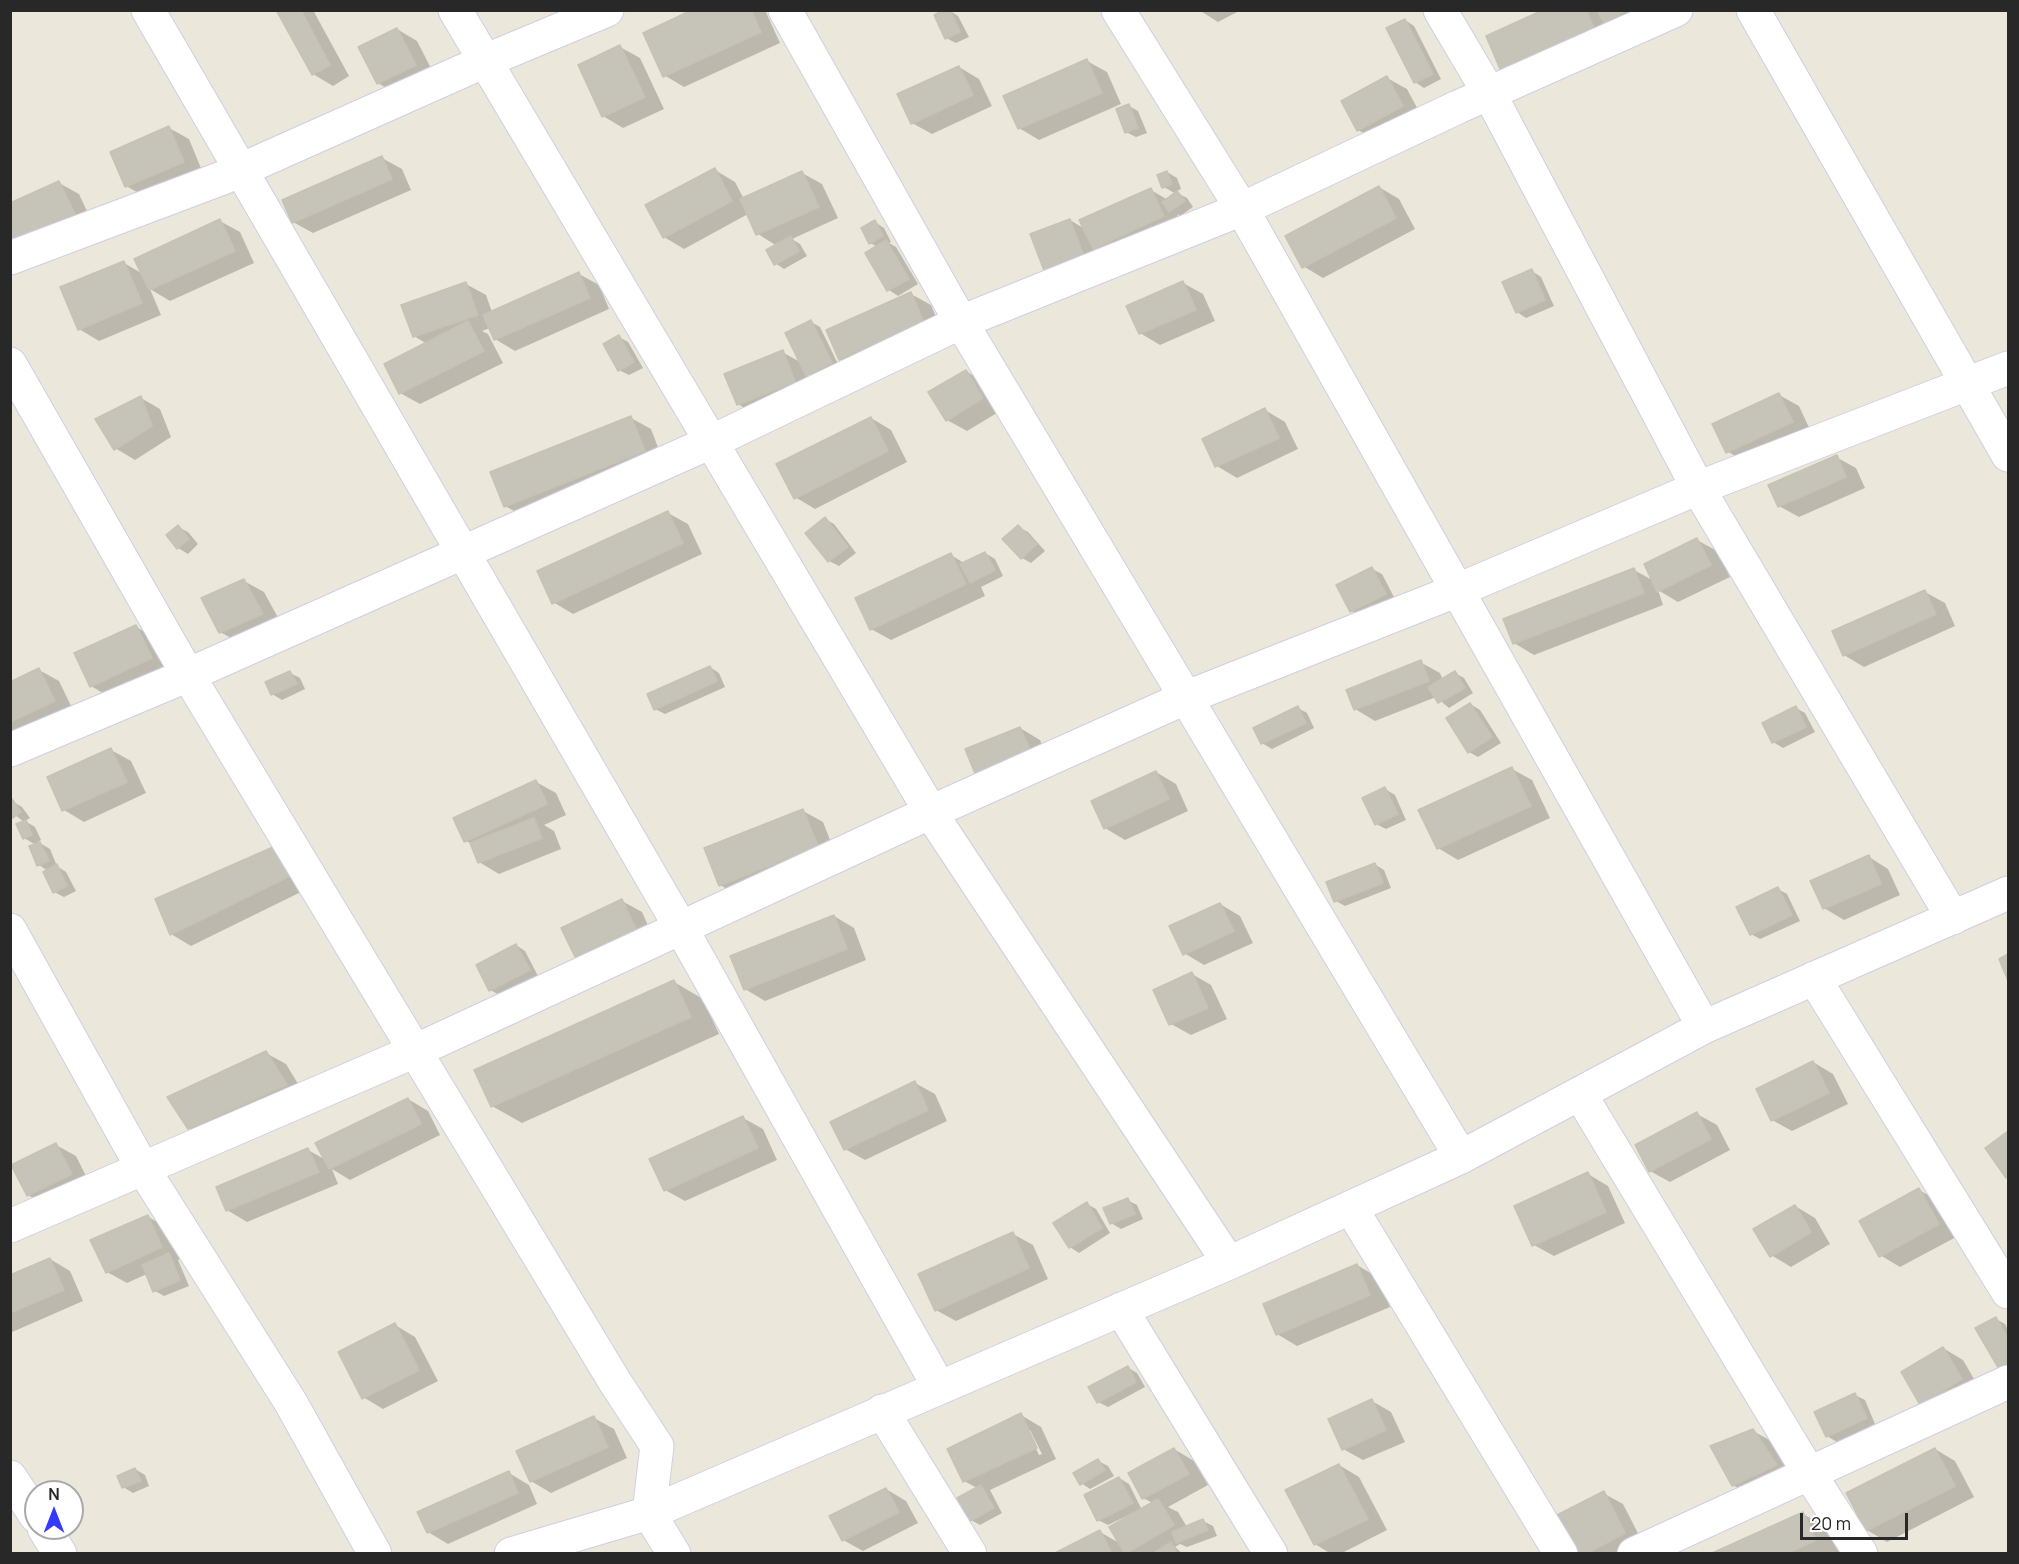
<!DOCTYPE html>
<html>
<head>
<meta charset="utf-8">
<style>
  body { margin:0 }
  #map { position:relative; width:2019px; height:1564px; overflow:hidden; background:#ebe7da; font-family:Manrope,sans-serif }
  canvas { display:block }
  .frame { position:absolute; inset:0; border:12px solid #282828; pointer-events:none }
  .north { position:absolute; left:24px; top:1480px; width:60px; height:60px; box-sizing:border-box; background:#fff; border:2px solid #a9a9a9; border-radius:50%; rotate:0deg; font-size:16px; font-weight:700; line-height:24px; text-align:center; color:#282828 }
  .north::after { content:''; display:block; margin:auto; width:21px; height:27px; background:#3539fd; clip-path:polygon(50% 0,100% 100%,50% 72%,0 100%) }
  .scale { position:absolute; left:1800px; top:1513px; width:108px; height:27px; box-sizing:border-box; border:3px solid #282828; border-top:0; padding-left:8px; font-size:18px; line-height:21px; white-space:nowrap; color:#282828; -webkit-text-stroke:4px #fff; paint-order:stroke }
</style>
</head>
<body>
<div id="map">
<canvas width="2019" height="1564"></canvas>
<div class="frame"></div>
<div class="north">N</div>
<div class="scale">20 m</div>
</div>
<script>
const c = document.querySelector('canvas').getContext('2d');
c.lineJoin = 'round';
function paint(path, color) { c.fillStyle = color; c.fill(path, 'evenodd'); }
function stroke(path, color, width, dash) { c.strokeStyle = color; c.lineWidth = width; c.lineCap = dash ? 'butt' : 'round'; c.setLineDash(dash || []); c.stroke(path); }
const shadow = new Path2D(`
  M277,10H313L349,76L333,86L313,74Z
  M695,10H765L780,43L684,87L664,75Z
  M949,10L958,16L969,37L956,43L946,38Z
  M1199,10H1241L1218,22Z
  M1547,10H1668L1625,33L1605,22L1613,39L1521,79L1502,68Z
  M1405,20L1414,26L1441,79L1424,88L1415,82Z
  M397,29L417,41L435,76L398,95L378,83Z
  M620,47L640,58L664,109L623,128L603,116Z
  M1087,61L1107,72L1121,104L1039,140L1019,128Z
  M959,67L979,79L992,106L932,134L912,123Z
  M1387,78L1407,89L1422,117L1378,141L1358,130Z
  M1129,106L1138,111L1147,133L1136,137L1126,132Z
  M169,128L189,139L203,173L146,197L126,186Z
  M382,158L402,169L411,190L313,233L293,222Z
  M715,170L735,182L744,199L802,173L822,184L838,218L792,239L800,244L807,256L784,269L775,263L777,246L758,234L748,214L684,249L664,237Z
  M1167,172L1177,178L1181,189L1175,192L1187,198L1193,207L1180,216L1177,214L1183,228L1066,284L1070,220L1085,229L1151,190L1168,200L1176,194L1164,187Z
  M59,183L79,194L94,226L12,242L10,204Z
  M1379,187L1399,199L1415,229L1323,278L1303,266Z
  M220,221L240,232L254,263L170,301L150,289L161,315L99,341L79,329L124,263L143,274Z
  M875,222L884,228L891,242L889,243L896,247L918,284L898,296L889,290L867,253L878,247L870,243Z
  M1532,271L1541,277L1554,306L1526,318L1517,312Z
  M579,274L599,285L609,309L515,351L495,339L490,328L482,331L488,334L503,363L420,404L400,393L427,344L414,336L466,284L486,295L492,312Z
  M1183,283L1203,294L1215,321L1160,345L1140,333Z
  M911,294L931,305L943,334L860,370L840,359Z
  M811,322L820,327L840,368L817,380L807,374L814,393L758,416L738,404L782,352L802,363Z
  M619,337L628,342L643,368L629,375L619,370Z
  M966,371L985,383L1002,410L967,431L947,420Z
  M1779,395L1799,406L1812,434L1747,463L1727,451Z
  M141,398L160,409L171,437L135,460L115,448Z
  M1265,410L1285,422L1298,449L1237,478L1217,466L1204,440Z
  M631,418L651,429L664,463L525,517L505,506Z
  M871,418L891,430L907,462L815,509L795,497Z
  M1836,457L1856,468L1865,488L1799,517L1779,506Z
  M668,513L688,524L702,554L573,614L553,602Z
  M825,519L834,524L856,553L839,566L829,561Z
  M178,527L188,532L198,544L188,554L178,548L168,535Z
  M1018,527L1028,532L1045,551L1031,563L1022,558Z
  M1697,540L1717,551L1730,577L1678,602L1658,590L1663,605L1534,655L1514,643L1634,570L1654,581Z
  M985,553L995,559L1003,576L981,587L985,596L891,640L871,629L951,555L964,563Z
  M1372,569L1382,574L1395,599L1361,616L1351,611Z
  M244,581L264,592L282,625L240,643L220,632Z
  M1925,592L1945,603L1955,626L1864,667L1844,655Z
  M136,627L156,638L171,670L111,698L91,686Z
  M1420,662L1440,673L1443,680L1455,673L1464,678L1473,693L1449,708L1436,697L1375,721L1355,709Z
  M710,667L719,673L725,687L665,714L655,709Z
  M39,670L59,681L74,712L10,741V683Z
  M290,673L300,678L305,689L282,700L272,694Z
  M1470,704L1480,710L1501,743L1478,757L1469,752Z
  M1298,708L1307,713L1314,728L1272,749L1262,743Z
  M1796,708L1805,713L1815,732L1783,748L1773,742Z
  M1020,728L1040,740L1051,765L997,787Z
  M111,750L131,761L146,793L84,822L64,810Z
  M1512,769L1532,780L1550,818L1458,860L1438,848Z
  M1156,772L1176,784L1188,811L1125,840L1105,828Z
  M536,782L556,793L566,815L544,825L554,831L561,849L499,874L479,862L472,844L466,841Z
  M1385,789L1395,795L1406,820L1386,829L1376,824Z
  M12,801L22,807L30,818L25,821L35,827L41,840L38,842L50,849L57,866L66,872L76,891L64,897L54,892L48,871L39,865L36,845L24,838V822L10,811Z
  M803,811L823,822L837,858L740,896L720,885Z
  M273,849L309,888L191,946L171,934L157,900Z
  M1869,857L1888,869L1900,895L1844,920L1824,908Z
  M1374,864L1384,870L1391,888L1345,906L1336,901Z
  M1778,889L1787,894L1800,921L1760,939L1751,934Z
  M622,901L642,912L655,941L596,968L576,956L563,928Z
  M1220,904L1240,916L1253,943L1204,965L1184,953Z
  M834,916L854,928L866,960L765,1001L745,989Z
  M516,945L525,951L538,976L500,995L490,990Z
  M1192,974L1211,985L1227,1019L1191,1035L1171,1024Z
  M674,982L703,999L719,1034L522,1123L492,1106Z
  M266,1053L286,1064L306,1097L209,1140L189,1128Z
  M1813,1062L1833,1074L1848,1104L1792,1131L1772,1120Z
  M915,1083L935,1094L947,1121L865,1160L845,1149Z
  M408,1099L428,1111L440,1135L350,1180L332,1169L338,1184L247,1222L227,1210L308,1150L326,1160Z
  M1697,1114L1717,1125L1730,1150L1670,1182L1650,1171Z
  M743,1118L763,1129L777,1160L685,1201L665,1190Z
  M2008,1133V1177L1987,1149Z
  M56,1145L76,1156L91,1186L48,1207L28,1195Z
  M1588,1174L1608,1186L1625,1223L1554,1256L1534,1245Z
  M1919,1190L1939,1201L1958,1236L1900,1267L1880,1255Z
  M1127,1200L1137,1205L1143,1219L1121,1229L1111,1223Z
  M1087,1204L1096,1209L1110,1233L1079,1253L1070,1247Z
  M1795,1206L1815,1218L1830,1244L1791,1267L1771,1255Z
  M147,1216L167,1228L181,1258L178,1260L189,1286L164,1296L155,1291L147,1274L127,1283L107,1272Z
  M1013,1234L1033,1245L1048,1279L956,1321L936,1310Z
  M50,1259L70,1271L83,1301L10,1333V1277Z
  M1357,1265L1377,1277L1390,1307L1297,1346L1277,1334Z
  M1996,1319L2005,1324L2008,1330V1373L2000,1368Z
  M395,1325L415,1337L438,1381L383,1409L363,1397Z
  M1943,1348L1963,1360L1981,1391L1922,1403Z
  M1127,1367L1137,1373L1145,1387L1108,1407L1098,1402Z
  M1855,1395L1865,1400L1875,1424L1837,1442L1827,1436Z
  M1372,1401L1391,1412L1405,1442L1363,1460L1343,1449Z
  M1021,1415L1041,1427L1056,1459L990,1490L1002,1513L980,1525L971,1520L977,1488L964,1481ZM1027,1430H1030L1042,1454L1039,1455Z
  M594,1418L614,1429L627,1458L551,1493L531,1481Z
  M1753,1431L1773,1442L1795,1477L1753,1497L1733,1485Z
  M1174,1449L1194,1461L1208,1485L1168,1507L1178,1512L1187,1527L1203,1521L1213,1526L1217,1536L1187,1547L1180,1544L1175,1547L1183,1554H1128L1124,1551L1125,1554H1057L1100,1532L1121,1544L1129,1515L1108,1525L1098,1520L1119,1478L1129,1484L1142,1510L1153,1503L1143,1498Z
  M1935,1449L1955,1461L1974,1497L1887,1542L1867,1530Z
  M1098,1461L1108,1466L1114,1476L1090,1489L1081,1483Z
  M1339,1465L1359,1477L1387,1530L1340,1554H1331L1315,1544Z
  M135,1469L145,1475L149,1486L133,1493L123,1487Z
  M509,1473L529,1485L537,1504L448,1544L428,1532Z
  M886,1489L906,1501L918,1523L863,1551L843,1540Z
  M1603,1493L1623,1504L1644,1545L1627,1554H1578Z
  M1803,1514L1833,1531L1843,1554H1714Z`);
const building = new Path2D(`
  M276,10H301L330,65L312,75Z
  M692,10H751L761,32L663,77L643,33Z
  M944,10H950L960,32L945,39L934,15Z
  M1543,10H1586L1594,28L1500,69L1486,36Z
  M1597,10H1627L1604,23Z
  M1405,19L1433,74L1414,83L1386,28Z
  M397,28L416,65L377,84L358,47Z
  M620,45L645,97L602,117L578,65Z
  M1087,59L1102,93L1018,129L1003,96Z
  M959,66L973,95L911,124L897,94Z
  M1387,76L1403,106L1357,131L1341,101Z
  M1129,104L1138,128L1125,133L1116,109Z
  M169,126L184,162L125,187L110,152Z
  M382,156L392,179L292,223L282,200Z
  M715,168L732,201L663,238L645,205Z
  M802,171L819,207L756,235L740,199Z
  M1167,171L1172,184L1162,188L1157,175Z
  M59,181L75,214L11,243L10,203Z
  M1379,186L1396,218L1302,268L1285,236Z
  M1151,188L1164,216L1093,249L1079,220Z
  M1177,191L1185,201L1169,212L1162,202Z
  M220,219L235,251L149,290L134,259Z
  M1070,219L1085,259L1045,273L1030,234Z
  M875,220L883,236L869,244L861,228Z
  M791,236L799,251L774,265L766,250Z
  M886,240L909,279L887,291L865,253Z
  M124,261L142,303L78,330L60,287Z
  M1532,269L1545,300L1516,313L1502,282Z
  M579,272L590,298L494,340L483,315Z
  M1183,281L1196,310L1139,334L1126,306Z
  M466,282L478,315L413,337L401,305Z
  M911,292L924,323L839,360L826,330Z
  M811,320L832,363L806,376L785,333Z
  M468,321L484,351L399,394L384,364Z
  M619,335L634,362L618,371L603,344Z
  M783,350L795,382L737,405L724,374Z
  M966,370L983,398L946,421L928,392Z
  M1779,393L1793,422L1726,453L1712,424Z
  M141,396L152,426L114,450L95,419Z
  M1265,408L1279,438L1215,467L1202,439Z
  M631,416L645,451L504,507L490,472Z
  M871,417L888,451L794,499L776,464Z
  M1837,455L1846,477L1778,507L1768,485Z
  M668,511L683,543L552,604L537,571Z
  M825,517L848,547L828,562L805,533Z
  M178,525L189,539L177,549L166,535Z
  M1018,525L1037,544L1021,559L1002,539Z
  M1697,538L1711,565L1657,592L1644,564Z
  M985,552L995,570L970,583L960,564Z
  M951,553L966,584L870,630L855,598Z
  M1372,567L1386,594L1350,612L1336,585Z
  M1634,568L1644,593L1513,644L1503,619Z
  M244,579L263,614L219,633L201,598Z
  M1925,590L1936,614L1843,656L1832,631Z
  M136,625L152,658L90,687L74,653Z
  M1421,660L1429,681L1354,710L1346,690Z
  M710,666L717,681L654,710L647,694Z
  M39,668L55,701L10,722V682Z
  M290,671L297,684L271,695L265,682Z
  M1455,671L1465,688L1438,703L1428,687Z
  M1470,703L1492,737L1468,753L1446,718Z
  M1298,706L1306,723L1261,744L1253,728Z
  M1796,706L1806,727L1772,743L1762,723Z
  M1020,727L1032,754L976,776L965,749Z
  M111,748L127,782L62,811L47,777Z
  M1512,767L1531,806L1437,849L1418,810Z
  M1156,771L1169,799L1104,829L1091,801Z
  M536,780L547,804L464,842L453,818Z
  M1385,787L1398,814L1375,825L1362,798Z
  M12,799L21,812L13,818L10,814Z
  M803,809L818,846L719,886L704,848Z
  M534,818L542,838L478,863L470,843Z
  M26,820L32,835L23,839L16,824Z
  M40,842L49,861L37,866L29,846Z
  M273,847L290,876L170,935L155,899Z
  M1869,855L1881,884L1823,909L1810,881Z
  M1375,863L1383,883L1334,902L1326,882Z
  M57,864L67,886L53,893L43,872Z
  M1778,887L1792,915L1750,935L1736,907Z
  M622,899L636,929L575,957L561,928Z
  M1220,903L1234,931L1183,955L1169,926Z
  M834,915L847,949L744,990L730,956Z
  M516,944L530,970L489,991L476,965Z
  M2008,954V981L1999,959Z
  M1192,972L1208,1008L1169,1025L1153,990Z
  M674,980L691,1017L491,1107L474,1070Z
  M266,1051L287,1085L188,1129L167,1097Z
  M1813,1061L1829,1093L1771,1121L1756,1089Z
  M915,1081L928,1110L844,1150L830,1122Z
  M408,1098L421,1124L329,1169L315,1143Z
  M1697,1112L1711,1139L1649,1172L1635,1145Z
  M743,1116L758,1148L664,1191L649,1159Z
  M2008,1131V1176L2006,1178L1985,1148Z
  M56,1143L72,1174L27,1196L11,1165Z
  M308,1148L319,1172L226,1211L216,1187Z
  M1588,1172L1606,1212L1532,1246L1514,1206Z
  M1919,1188L1939,1224L1879,1257L1859,1221Z
  M1128,1198L1135,1214L1110,1224L1103,1208Z
  M1087,1202L1102,1228L1069,1248L1053,1223Z
  M1795,1205L1811,1232L1770,1257L1753,1229Z
  M148,1215L162,1247L106,1273L90,1240Z
  M1013,1232L1029,1268L935,1311L918,1274Z
  M169,1253L180,1280L153,1292L142,1265Z
  M50,1258L64,1290L10,1313V1275Z
  M1357,1264L1370,1295L1276,1335L1263,1304Z
  M1996,1317L2008,1339V1363L1999,1369L1975,1328Z
  M395,1323L419,1370L362,1399L338,1352Z
  M1943,1347L1962,1379L1920,1405L1901,1372Z
  M1128,1366L1136,1382L1097,1403L1088,1387Z
  M1855,1393L1867,1418L1826,1437L1814,1412Z
  M1372,1399L1386,1430L1342,1450L1328,1419Z
  M1021,1413L1037,1448L963,1482L947,1449Z
  M594,1416L608,1447L530,1482L516,1451Z
  M1753,1429L1777,1465L1732,1486L1710,1446Z
  M1174,1448L1189,1474L1142,1499L1128,1473Z
  M1935,1448L1955,1486L1866,1531L1846,1493Z
  M1098,1459L1105,1470L1080,1485L1073,1473Z
  M1339,1464L1368,1519L1314,1545L1285,1490Z
  M135,1468L141,1481L122,1488L117,1476Z
  M509,1471L518,1493L427,1533L417,1512Z
  M1119,1477L1133,1503L1097,1521L1084,1495Z
  M981,1485L994,1508L970,1521L957,1498Z
  M886,1488L899,1512L842,1541L829,1516Z
  M1604,1491L1625,1533L1586,1554H1577L1557,1515Z
  M1158,1499L1174,1525L1125,1554L1109,1527Z
  M1803,1512L1816,1540L1786,1554H1710Z
  M1203,1519L1208,1530L1176,1543L1172,1532Z
  M1100,1530L1112,1554H1053Z
  M1171,1542L1177,1554H1152Z`);
const minor = new Path2D(`
  M148,10L681,928L939,1387
  M455,10L938,824L1229,1263
  M785,10L961,322L1461,1157
  M1118,10L1242,209L1704,1027
  M1440,10L1489,93L1698,488L1953,918
  M1753,10L2008,455
  M10,258L225,177L485,61L607,10
  M10,364L188,675L615,1382L657,1446L649,1513L674,1554
  M10,750L188,675L711,442L961,322L1242,209L1458,107L1676,10
  M10,930L142,1167L291,1403L375,1554
  M1814,978L2008,1292
  M1580,1094L1809,1473L1861,1554
  M1351,1208L1561,1554
  M10,1226L415,1051L931,812L1185,698L1458,590L1698,488L2008,368
  M1121,1309L1271,1554
  M882,1411L970,1554
  M10,1477L36,1516
  M44,1528L60,1554
  M511,1554L649,1513L1229,1263L1461,1157L1704,1027L2008,893
  M1634,1554L2008,1382`);
paint(shadow, '#0003');
paint(building, '#c6c3b9');
stroke(building, '#c6c3b3', 1.5);
stroke(minor, '#cfcfe2', 35);
stroke(minor, '#fff', 33);
</script>
</body>
</html>
